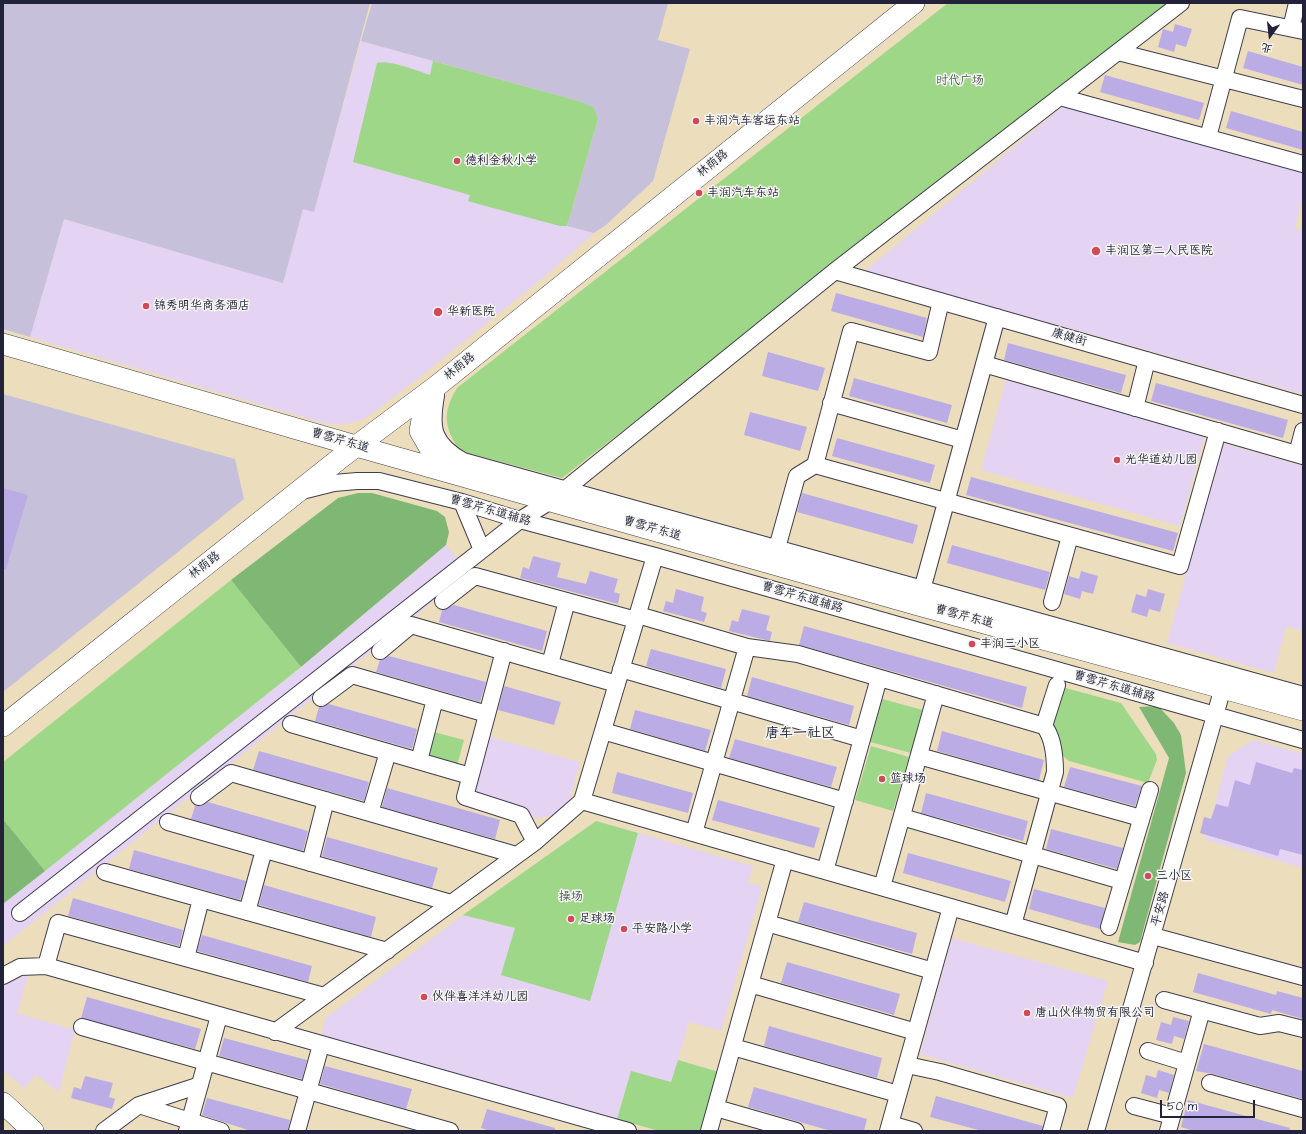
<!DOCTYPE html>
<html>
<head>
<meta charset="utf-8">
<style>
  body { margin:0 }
  #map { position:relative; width:1306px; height:1134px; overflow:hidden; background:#ecdebc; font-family:"Architects Daughter","LXGW WenKai TC",sans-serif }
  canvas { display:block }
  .frame { position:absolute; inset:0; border:4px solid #22223b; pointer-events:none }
  .north { position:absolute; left:1250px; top:16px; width:40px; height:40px; -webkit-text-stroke:3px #f6f6f2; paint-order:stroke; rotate:195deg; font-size:11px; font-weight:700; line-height:16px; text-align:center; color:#22223b }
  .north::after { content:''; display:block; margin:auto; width:14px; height:18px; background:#22223b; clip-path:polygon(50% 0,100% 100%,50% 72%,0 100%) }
  .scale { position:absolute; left:1160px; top:1100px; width:95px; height:18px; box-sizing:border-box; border:2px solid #22223b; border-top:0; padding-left:5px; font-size:12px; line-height:14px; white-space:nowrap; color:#22223b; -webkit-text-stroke:3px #f6f6f2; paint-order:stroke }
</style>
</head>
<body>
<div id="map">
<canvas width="1306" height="1134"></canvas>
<div class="frame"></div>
<div class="north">北</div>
<div class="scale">50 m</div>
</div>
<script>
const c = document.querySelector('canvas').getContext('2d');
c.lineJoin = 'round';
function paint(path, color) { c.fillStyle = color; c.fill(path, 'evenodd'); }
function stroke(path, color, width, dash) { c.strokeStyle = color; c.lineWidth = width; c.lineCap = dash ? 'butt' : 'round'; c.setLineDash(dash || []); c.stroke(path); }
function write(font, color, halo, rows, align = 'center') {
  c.font = font + ' "Architects Daughter","LXGW WenKai TC",sans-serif'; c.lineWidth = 3; c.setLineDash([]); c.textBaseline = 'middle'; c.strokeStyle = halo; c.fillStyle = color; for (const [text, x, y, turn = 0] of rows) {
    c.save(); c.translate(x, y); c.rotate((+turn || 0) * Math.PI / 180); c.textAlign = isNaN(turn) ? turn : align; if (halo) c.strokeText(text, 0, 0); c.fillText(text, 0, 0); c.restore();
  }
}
const built = new Path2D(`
  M361,41L582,102L567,226L594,233L544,277L421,376L366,418L347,424H327L30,337L64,219L283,282L303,209L314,211Z
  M1068,102L1303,171V197L1295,228L1303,231V394L865,271Z
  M1006,380L1205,435L1180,526L981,470Z
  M1222,443L1303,466V631L1286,626L1274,673L1167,643Z
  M446,545L469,573L3,946V904L301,667Z
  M491,737L580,762L568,805L560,814L537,818L471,797L483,742Z
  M1254,740L1303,754V868L1205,840L1228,756Z
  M596,821L753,866L748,883L762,887L721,1031L689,1022L671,1083L631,1071L617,1119L322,1036L325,1019L463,915L514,928Z
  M952,938L1108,981L1073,1098L920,1054Z
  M29,973L17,1013L75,1030L59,1092L36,1075L24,1088L3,1071V986Z`);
const industrial = new Path2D(`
  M3,3H370L314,212L303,209L283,283L64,219L30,337L3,329Z
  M372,3H668L658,40L690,49L653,181L606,225L594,233L567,226L598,119L582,102L361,41Z
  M3,394L235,459L244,499L3,692Z`);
const green = new Path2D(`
  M948,3H1172L562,478L460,451C444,427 442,413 457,388Z
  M433,61L582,102L594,108L598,119L567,226H560L478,204L468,201L470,195L353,162L377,63C388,59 418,71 430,75Z
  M231,580L301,667L45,871L3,819V762Z
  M1062,687L1121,703L1156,754L1157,760L1148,783L1069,761L1058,752L1053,724Z
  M882,699L923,710L911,753L870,742Z
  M434,732L464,740L457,766L427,757Z
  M871,746L909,757L893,811L855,800Z
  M596,821L638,833L590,1001L501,975L515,928L463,915Z
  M678,1060L719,1072L704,1124L700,1131H659L617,1119L631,1071L671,1082Z`);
const forest = new Path2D(`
  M358,493H372L437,511L445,517L449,532L446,545L301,667L231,580L338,498Z
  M1158,706L1174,723L1181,735L1186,773L1140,942L1135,945L1118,942L1169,758L1139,707Z
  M3,819L45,871L3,904Z`);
const building = new Path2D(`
  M1175,24L1192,29L1186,47L1176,44L1174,52L1158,47L1163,29L1173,32Z
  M1248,51L1303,67V85L1243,68Z
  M1105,75L1204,103L1199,120L1100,92Z
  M1231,111L1303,132V150L1226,128Z
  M836,293L927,318L923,337L831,311Z
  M1008,343L1126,375L1121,393L1004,360Z
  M768,352L825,368L818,391L762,376Z
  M854,378L952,405L947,423L849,396Z
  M1156,383L1288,420L1283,438L1151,401Z
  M750,412L807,427L800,451L744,435Z
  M837,438L935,465L930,483L832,456Z
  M971,477L1178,533L1173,551L966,495Z
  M3,488L28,495L6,569H3Z
  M802,493L918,525L913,544L797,512Z
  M952,545L1050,572L1045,590L947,563Z
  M533,556L561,563L557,577L586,584L590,571L618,579L614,592L620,594L618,604L520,578L523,567L529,569Z
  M1081,571L1098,576L1093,594L1082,591L1080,599L1064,594L1069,576L1079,579Z
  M676,589L704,597L701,611L707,613L704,622L663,611L666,601L673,603Z
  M1148,589L1165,594L1160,612L1149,609L1147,617L1131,612L1136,594L1146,597Z
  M454,605L547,631L542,651L439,622L442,610Z
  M742,609L770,616L766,630L772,632L770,641L729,631L732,620L738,622Z
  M804,626L1027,687L1022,708L799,645Z
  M651,649L726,669L721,688L646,666Z
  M389,656L486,682L480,702L376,672L380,660Z
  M752,677L854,706L849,725L747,696Z
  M504,686L561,702L554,725L498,710Z
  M329,704L417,729L412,749L315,721L319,707Z
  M635,710L711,730L705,751L630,729Z
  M942,731L1044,760L1039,780L937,751Z
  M735,739L837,767L831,787L729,758Z
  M259,751L369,782L364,801L253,770Z
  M1256,762L1292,773L1294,768L1303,770V855L1280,849L1278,856L1200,833L1204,817L1211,819L1216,804L1228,807L1235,780L1250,785Z
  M1070,767L1142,786L1135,806L1064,787Z
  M617,772L693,793L688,813L612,793Z
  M387,788L500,820L495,839L382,807Z
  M926,793L1028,821L1023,841L921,813Z
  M718,800L820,828L814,848L712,820Z
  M208,802L308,831L303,851L191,819L195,806H201Z
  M1051,829L1123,848L1117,869L1046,849Z
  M327,837L438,868L432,888L322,856Z
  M134,850L246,881L240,900L129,869Z
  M908,853L1011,881L1005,902L903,873Z
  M264,885L376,917L371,937L259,905Z
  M1034,889L1105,908L1100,929L1029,909Z
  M73,898L183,930L179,946L68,916Z
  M804,902L917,933L912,954L798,922Z
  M202,935L312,966L308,982L197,951Z
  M787,962L900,994L894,1015L781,983Z
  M1198,973L1276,995L1277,991L1303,998V1019L1272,1010L1271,1014L1193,992Z
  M87,997L201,1029L195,1049L81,1018Z
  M1173,1017L1189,1021L1184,1039L1174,1036L1172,1044L1156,1040L1161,1022L1171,1025Z
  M769,1026L882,1058L877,1078L764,1046Z
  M224,1038L307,1060L302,1079L219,1056Z
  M1204,1044L1303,1071V1099L1213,1074L1196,1071Z
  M325,1066L412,1089L406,1109L320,1084Z
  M1158,1070L1174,1075L1169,1093L1159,1090L1157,1098L1141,1093L1146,1075L1156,1078Z
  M85,1076L113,1083L109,1097L115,1099L112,1109L71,1098L74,1087L81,1089Z
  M754,1087L867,1119L864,1131H831L748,1107Z
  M936,1096L1043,1126L1042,1131H982L930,1117Z
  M207,1098L290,1120L288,1131H251L202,1115Z
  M1188,1100L1290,1128L1289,1131H1194L1181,1127Z
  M487,1109L555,1128V1131H490L481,1128Z`);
const minor = new Path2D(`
  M1291,28L1297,3
  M1118,52L1303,99
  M1060,97L1303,164
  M1208,137L1240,18L1303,31
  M835,271L1303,405
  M984,364L1303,456
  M436,396C430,429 433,444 463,461L1303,695
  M831,403L963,440
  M1135,408L1147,360
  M1297,454L1303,431
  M815,465L851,331L929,352L941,301
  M302,491L334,483L357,481H379L462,502L520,520L655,556L1303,740
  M462,502L482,550
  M777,548L797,476L815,465L1180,566L1218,431
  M920,597L997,317
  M443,601L475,576L636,620
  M1052,602L1070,536
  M638,615L747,647L798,654L1044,726
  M380,651L411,625L617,684
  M504,651L465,797L521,815L535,842
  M550,664L567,601
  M621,669L862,739
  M321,698L352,675L487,714
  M291,724L470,776
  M603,731L845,801
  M919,756L1141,818
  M419,761L435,699
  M199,797L231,773L516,855
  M582,801L1145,963
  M370,813L388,752
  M902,817L1122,881
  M168,822L451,903
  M694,833L747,647
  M310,863L326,800
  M825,871L879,678
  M105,872L387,951
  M882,887L936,694
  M247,912L264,850
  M20,913L482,550L520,520L552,500L835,271L1181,3
  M767,923L933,971
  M1013,925L1055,772C1055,757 1053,737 1044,726L1057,685
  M1109,927L1150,790
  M1153,936L1303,977
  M186,958L201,899
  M46,966L58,923L324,996
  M3,976L20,967L46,966L628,1131
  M750,984L916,1032
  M1164,1000L1260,1026L1279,1023L1303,1029
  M82,1027L450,1131
  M275,1032L535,842L582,801L655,556
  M733,1047L898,1094
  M1148,1051L1187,1063
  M907,1065L940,1072L1058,1106L1051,1131
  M1210,1083L1303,1109
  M139,1105L221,1131
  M1134,1106L1172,1116
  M716,1108L796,1131
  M890,1124L914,1131
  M104,1131L139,1105L200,1085
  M187,1131L219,1016
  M297,1131L321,1045
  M709,1131L785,859
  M888,1131L951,907
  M1096,1131L1226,677
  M1168,1131L1202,1010`);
const major = new Path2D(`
  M3,344L356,446L918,605L1303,710
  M435,389L425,403L420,431L435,457L453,469
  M3,726L343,456L438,385L914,3
  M3,1103L33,1131`);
const markers = [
  [696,121,4,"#d1495b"],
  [457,161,4,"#d1495b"],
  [699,193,4,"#d1495b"],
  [1096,251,5,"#d1495b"],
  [146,306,4,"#d1495b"],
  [438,312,5,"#d1495b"],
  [1117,460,4,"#d1495b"],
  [972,644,4,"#d1495b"],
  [882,779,4,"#d1495b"],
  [1148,876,4,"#d1495b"],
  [571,919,4,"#d1495b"],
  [624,929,4,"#d1495b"],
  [424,997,4,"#d1495b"],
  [1027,1013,4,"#d1495b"]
];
const parkNames = [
  ["时代广场",960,81],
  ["操场",571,897]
];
const poiNames = [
  ["丰润汽车客运东站",704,121],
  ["德利金秋小学",465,161],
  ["丰润汽车东站",707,193],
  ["丰润区第二人民医院",1105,251],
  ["锦秀明华商务酒店",154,306],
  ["华新医院",447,312],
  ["光华道幼儿园",1125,460],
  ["丰润三小区",980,644],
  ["篮球场",890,779],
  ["三小区",1156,876],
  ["足球场",579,919],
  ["平安路小学",632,929],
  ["伙伴喜洋洋幼儿园",432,997],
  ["唐山伙伴物贸有限公司",1035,1013]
];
const streetNames = [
  ["林荫路",713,164,-39],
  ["康健街",1069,338,16],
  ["林荫路",460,367,-39],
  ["曹雪芹东道",340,441,16],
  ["曹雪芹东道辅路",490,511,16],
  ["曹雪芹东道",652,529,16],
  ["林荫路",205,566,-38],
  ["曹雪芹东道辅路",802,598,16],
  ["曹雪芹东道",964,617,15],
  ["曹雪芹东道辅路",1114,687,16],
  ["平安路",1161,909,-74]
];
const quarterNames = [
  ["唐车一社区",800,734]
];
paint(built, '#e4d3f2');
paint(industrial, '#c6c0da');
paint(green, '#9fd789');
paint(forest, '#7fb875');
paint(building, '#bcace5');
stroke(minor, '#403e4e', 18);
stroke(major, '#403e4e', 22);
stroke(minor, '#fff', 16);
stroke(major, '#fff', 21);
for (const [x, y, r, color] of markers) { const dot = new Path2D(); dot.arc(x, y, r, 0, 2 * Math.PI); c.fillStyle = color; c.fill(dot); stroke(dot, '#f6f6f2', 1.5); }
write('12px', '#485852', '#f6f6f2', parkNames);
write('12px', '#22223b', '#f6f6f2', poiNames, 'left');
write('12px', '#22223b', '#f6f6f2', streetNames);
write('14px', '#22223b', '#f6f6f2', quarterNames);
</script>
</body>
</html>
